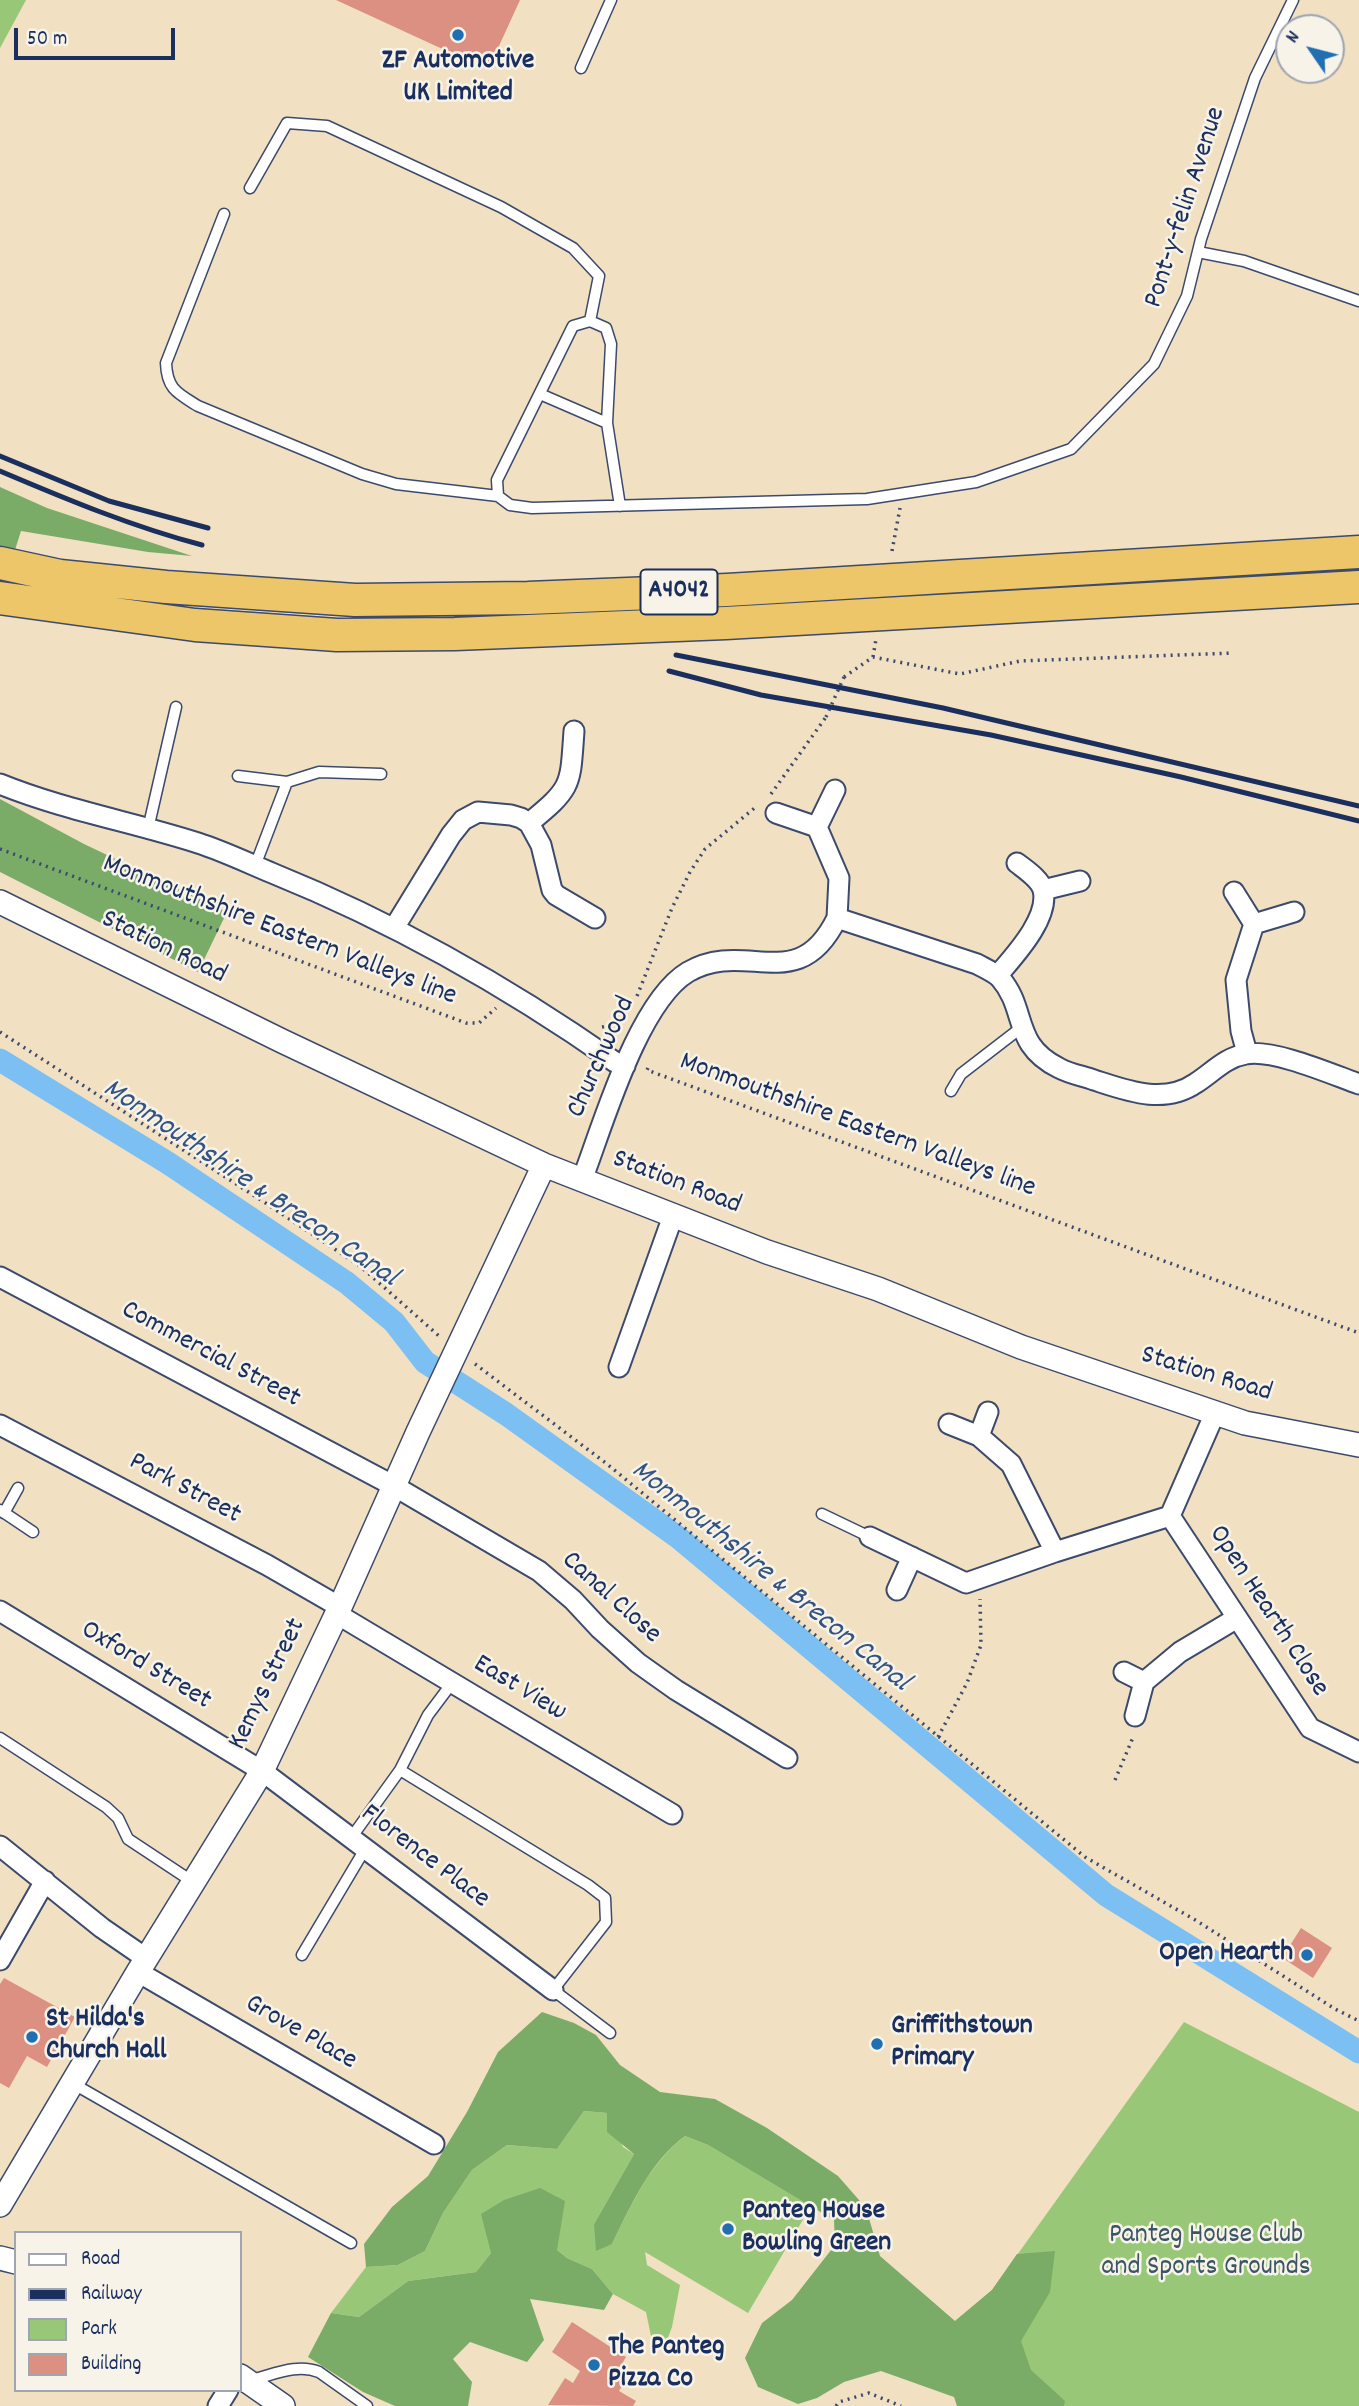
<!DOCTYPE html>
<html>
<head>
<meta charset="utf-8">
<style>
  body { margin:0 }
  #map { position:relative; width:1359px; height:2406px; overflow:hidden; background:#f1e0c2; font-family:Dekko,sans-serif }
  canvas { display:block }
  .legend { position:absolute; left:14px; top:2231px; width:228px; height:161px; box-sizing:border-box; background:#f7f3e8; border:2px solid #9fa5b1; margin:0; padding:9px 12px; list-style:none; font-size:21px; color:#1b2f5e }
  .legend li { display:flex; align-items:center; gap:14px; height:35px }
  .legend b { width:35px; border:2px solid #9fa5b1 }
  .north { position:absolute; left:1275px; top:14px; width:70px; height:70px; box-sizing:border-box; background:#f7f3e8; border:2px solid #9fa5b1; border-radius:50%; rotate:305deg; font-size:19px; font-weight:700; line-height:28px; text-align:center; color:#1b2f5e }
  .north::after { content:''; display:block; margin:auto; width:24px; height:32px; background:#1f6fb2; clip-path:polygon(50% 0,100% 100%,50% 72%,0 100%) }
  .scale { position:absolute; left:14px; top:28px; width:161px; height:32px; box-sizing:border-box; border:4px solid #1b2f5e; border-top:0; padding-left:9px; font-size:21px; line-height:24px; white-space:nowrap; color:#1b2f5e; -webkit-text-stroke:5px #f7f3e8; paint-order:stroke }
</style>
</head>
<body>
<div id="map">
<canvas width="1359" height="2406"></canvas>
<ul class="legend">
<li><b style="height:9px;background:#fff"></b>Road</li>
<li><b style="height:9px;background:#1b2f5e"></b>Railway</li>
<li><b style="height:19px;background:#98c877"></b>Park</li>
<li><b style="height:19px;background:#db9081"></b>Building</li>
</ul>
<div class="north">N</div>
<div class="scale">50 m</div>
</div>
<script>
const c = document.querySelector('canvas').getContext('2d');
c.lineJoin = 'round';
function paint(path, color) { c.fillStyle = color; c.fill(path, 'evenodd'); }
function stroke(path, color, width, dash) { c.strokeStyle = color; c.lineWidth = width; c.lineCap = dash ? 'butt' : 'round'; c.setLineDash(dash || []); c.stroke(path); }
function write(font, color, halo, rows, align = 'center') {
  c.font = font + ' Dekko,sans-serif'; c.lineWidth = 5; c.setLineDash([]); c.textBaseline = 'middle'; c.strokeStyle = halo; c.fillStyle = color; for (const [text, x, y, turn = 0] of rows) {
    c.save(); c.translate(x, y); c.rotate((+turn || 0) * Math.PI / 180); c.textAlign = isNaN(turn) ? turn : align; if (halo) c.strokeText(text, 0, 0); c.fillText(text, 0, 0); c.restore();
  }
}
const green = new Path2D(`
  M0,0H26L0,48Z
  M1184,2022L1359,2112V2406H1005L955,2321L992,2290Z
  M584,2111L607,2113L623,2147L634,2154L594,2224L612,2244C631,2205 650,2163 685,2136L708,2145L811,2206L748,2313L645,2252L647,2265L680,2285L672,2327L664,2348L652,2341L646,2312L613,2294L592,2269L567,2258L557,2250L491,2253L476,2272L408,2281L359,2317L331,2313L366,2267L398,2265L425,2251L443,2213L472,2170L507,2145L557,2149Z`);
const forest = new Path2D(`
  M0,487L47,508L192,556L148,552L21,531L15,550L0,546Z
  M0,799L84,844L227,912L198,972L0,872Z
  M542,2012L574,2023L596,2035L620,2065L660,2092L715,2099L767,2128L838,2176L866,2208L880,2256L955,2321L992,2290L1017,2254L1055,2251L1050,2292L1021,2341L1031,2370L1065,2401L1064,2406H957L954,2397L881,2371L844,2382L817,2398L798,2404L758,2387L745,2358L762,2323L792,2300L835,2245L834,2220L708,2145L685,2136C650,2162 631,2205 612,2244L596,2251L594,2224L634,2154L607,2132V2113L584,2111L557,2149L507,2145L472,2170L443,2213L425,2251L398,2265L366,2267L364,2244L392,2207L428,2176L467,2112L498,2052Z
  M540,2188L565,2201L557,2250L567,2258L592,2269L613,2294L604,2310L530,2299L544,2340L527,2362L470,2342L453,2359L472,2382L468,2406H395L363,2392L308,2357L331,2313L359,2317L408,2281L476,2272L491,2253L481,2214L504,2200Z`);
const canal = new Path2D(`
  M0,1060L168,1163L347,1283L394,1322L425,1362L506,1414L679,1538L1106,1895L1359,2052`);
const building = new Path2D(`
  M336,0H520L488,70Z
  M1301,1928L1332,1948L1313,1978L1275,1953L1282,1942L1289,1947Z
  M4,1978L75,2017L47,2067L27,2056L9,2088L0,2083V1984Z
  M572,2322L626,2357L614,2377L624,2383L619,2391L636,2401L633,2406L548,2405L565,2378L573,2383L580,2371L552,2352Z`);
const path = new Path2D(`
  M892,551L900,508
  M873,657L876,639
  M844,677L873,657L960,674L1020,661L1233,653
  M771,794L826,717
  M0,849L466,1023H479L496,1008
  M637,996L672,908L690,872L705,849L757,806
  M602,1027L613,1025L623,1018
  M0,1032L261,1200L360,1266L439,1336
  M648,1068L647,1070L1359,1333
  M475,1364L607,1464L1085,1857L1197,1921L1335,2009L1359,2021
  M938,1737L967,1683L981,1645L980,1599
  M1115,1780L1134,1735
  M836,2406L839,2402L869,2393L901,2406`);
const service = new Path2D(`
  M581,68L611,0
  M250,188L287,123L327,126L501,207L573,248L599,276L590,321
  M224,214L166,363C167,389 177,393 198,406L362,474L396,484L498,496
  M1198,252L1244,261L1359,301
  M540,394L607,423
  M620,506L607,423L611,344L606,328L590,321L573,326L497,480L498,496L510,505L532,508L867,499L976,482L1071,449L1154,364L1187,296L1201,239L1255,78L1293,0
  M238,776L287,782
  M148,829L176,707
  M255,866L287,782L319,772L381,774
  M951,1091L961,1074L1022,1027
  M0,1510L33,1532
  M4,1513L18,1488
  M822,1514L870,1537
  M0,1738L106,1807L118,1818L128,1839L193,1882
  M400,1770L428,1715L452,1683
  M351,1838L400,1770L588,1885L605,1898L606,1922L553,1990L610,2033
  M302,1955L365,1849
  M72,2083L351,2243
  M251,2380C273,2375 297,2363 319,2372L367,2406`);
const minor = new Path2D(`
  M0,784C64,810 133,822 198,843C223,851 248,863 272,873C393,922 508,987 615,1062L625,1066
  M776,813L817,827L839,878L837,918
  M529,823C573,787 570,786 574,731
  M817,827L835,790
  M1043,890L1080,881
  M1234,892L1254,924L1294,912
  M394,928L451,835L463,820L478,812L511,815L521,818L529,823L541,845L552,890L556,895L595,918
  M998,975C1014,956 1050,918 1043,890C1040,879 1026,870 1017,863
  M1247,1053L1241,1031L1236,980L1254,924
  M582,1180C603,1125 638,1002 688,972C746,938 798,998 837,918L977,964C984,968 994,972 1000,978C1028,1010 1011,1044 1059,1068C1070,1074 1083,1076 1094,1080C1128,1091 1164,1105 1196,1083C1213,1072 1226,1057 1246,1054C1274,1049 1331,1074 1359,1084
  M0,1277L394,1486L539,1571L573,1600L600,1629L638,1663L676,1690L787,1758
  M619,1367L673,1216
  M1215,1413L1170,1516L1310,1728L1359,1752
  M949,1424L979,1436L1011,1464L1055,1552
  M0,1425L267,1565L340,1607
  M979,1436L988,1412
  M870,1537L966,1583L1055,1552L1170,1516
  M897,1590L912,1557
  M0,1611L262,1771L553,1990
  M337,1614L672,1814
  M1124,1672L1144,1682
  M1135,1716L1144,1682L1180,1652L1237,1618
  M0,1846L102,1928L147,1959
  M0,1960L45,1881
  M138,1972L434,2144
  M218,2406L228,2390`);
const tertiary = new Path2D(`
  M0,902L282,1041L544,1165L767,1252L878,1289L1021,1347L1245,1423L1359,1445
  M0,2205L138,1972L262,1771L340,1607L418,1432L544,1165
  M0,2258L16,2262
  M240,2376L283,2406`);
const trunk = new Path2D(`
  M0,563L60,576L166,587L355,600L528,598L727,590L1359,552
  M0,598L195,625L337,635L455,634L726,623L1359,587`);
const rail = new Path2D(`
  M0,456L109,501L208,528
  M0,471C66,499 133,527 202,545
  M676,655L943,708L1359,806
  M669,671L761,695L991,735L1181,777L1359,821`);
const pathBridge = new Path2D(`
  M826,717L844,677`);
const markers = [
  [458,35,7,"#1f6fb2"],
  [1307,1955,7,"#1f6fb2"],
  [32,2037,7,"#1f6fb2"],
  [877,2044,7,"#1f6fb2"],
  [728,2229,7,"#1f6fb2"],
  [594,2365,7,"#1f6fb2"]
];
const shields = [
  [679,592,77]
];
const shieldNames = [
  ["A4042",679,592]
];
const poiNames = [
  ["ZF Automotive",458,63,"center"],
  ["UK Limited",458,95,"center"],
  ["Open Hearth",1293,1955,"right"],
  ["St Hilda's",46,2021],
  ["Church Hall",46,2053],
  ["Griffithstown",891,2028],
  ["Primary",891,2060],
  ["Panteg House",742,2213],
  ["Bowling Green",742,2245],
  ["The Panteg",608,2349],
  ["Pizza Co",608,2381]
];
const streetNames = [
  ["Pont-y-felin Avenue",1187,208,-72],
  ["Monmouthshire Eastern Valleys line",279,932,21],
  ["Station Road",163,949,26],
  ["Churchwood",603,1058,-66],
  ["Monmouthshire Eastern Valleys line",857,1127,20],
  ["Station Road",676,1184,21],
  ["Commercial Street",210,1356,28],
  ["Station Road",1206,1376,17],
  ["Park Street",184,1490,28],
  ["Canal Close",610,1599,42],
  ["Open Hearth Close",1267,1612,57],
  ["Oxford Street",145,1667,31],
  ["Kemys Street",269,1685,-64],
  ["East View",519,1690,31],
  ["Florence Place",424,1858,37],
  ["Grove Place",300,2034,30]
];
const parkNames = [
  ["Panteg House Club",1206,2237],
  ["and Sports Grounds",1206,2269]
];
const waterNames = [
  ["Monmouthshire & Brecon Canal",249,1185,34],
  ["Monmouthshire & Brecon Canal",769,1578,39]
];
paint(green, '#98c877');
paint(forest, '#7aac68');
stroke(canal, '#7cbff2', 23);
paint(building, '#db9081');
stroke(service, '#3b4a6d', 13);
stroke(minor, '#3b4a6d', 23);
stroke(tertiary, '#3b4a6d', 26);
stroke(trunk, '#3b4a6d', 35);
stroke(path, '#3b4a6d', 3.5, [2, 5]);
stroke(service, '#fff', 10);
stroke(minor, '#fff', 19);
stroke(tertiary, '#fff', 23);
stroke(trunk, '#ecc669', 32);
stroke(rail, '#1b2f5e', 5);
stroke(pathBridge, '#3b4a6d', 3.5, [2, 5]);
for (const [x, y, r, color] of markers) { const dot = new Path2D(); dot.arc(x, y, r, 0, 2 * Math.PI); c.fillStyle = color; c.fill(dot); stroke(dot, '#f7f3e8', 2.5); }
for (const [x, y, w] of shields) { const box = new Path2D(); box.roundRect(x - w / 2, y - 22.5, w, 45, 5); c.fillStyle = '#f7f3e8'; c.fill(box); stroke(box, '#1b2f5e', 2); }
write('bold 26px', '#1b2f5e', null, shieldNames);
write('bold 28px', '#1b2f5e', '#f7f3e8', poiNames, 'left');
write('28px', '#1b2f5e', '#f7f3e8', streetNames);
write('28px', '#3a5564', '#f7f3e8', parkNames);
write('italic 30px', '#335383', '#f7f3e8', waterNames);
</script>
</body>
</html>
